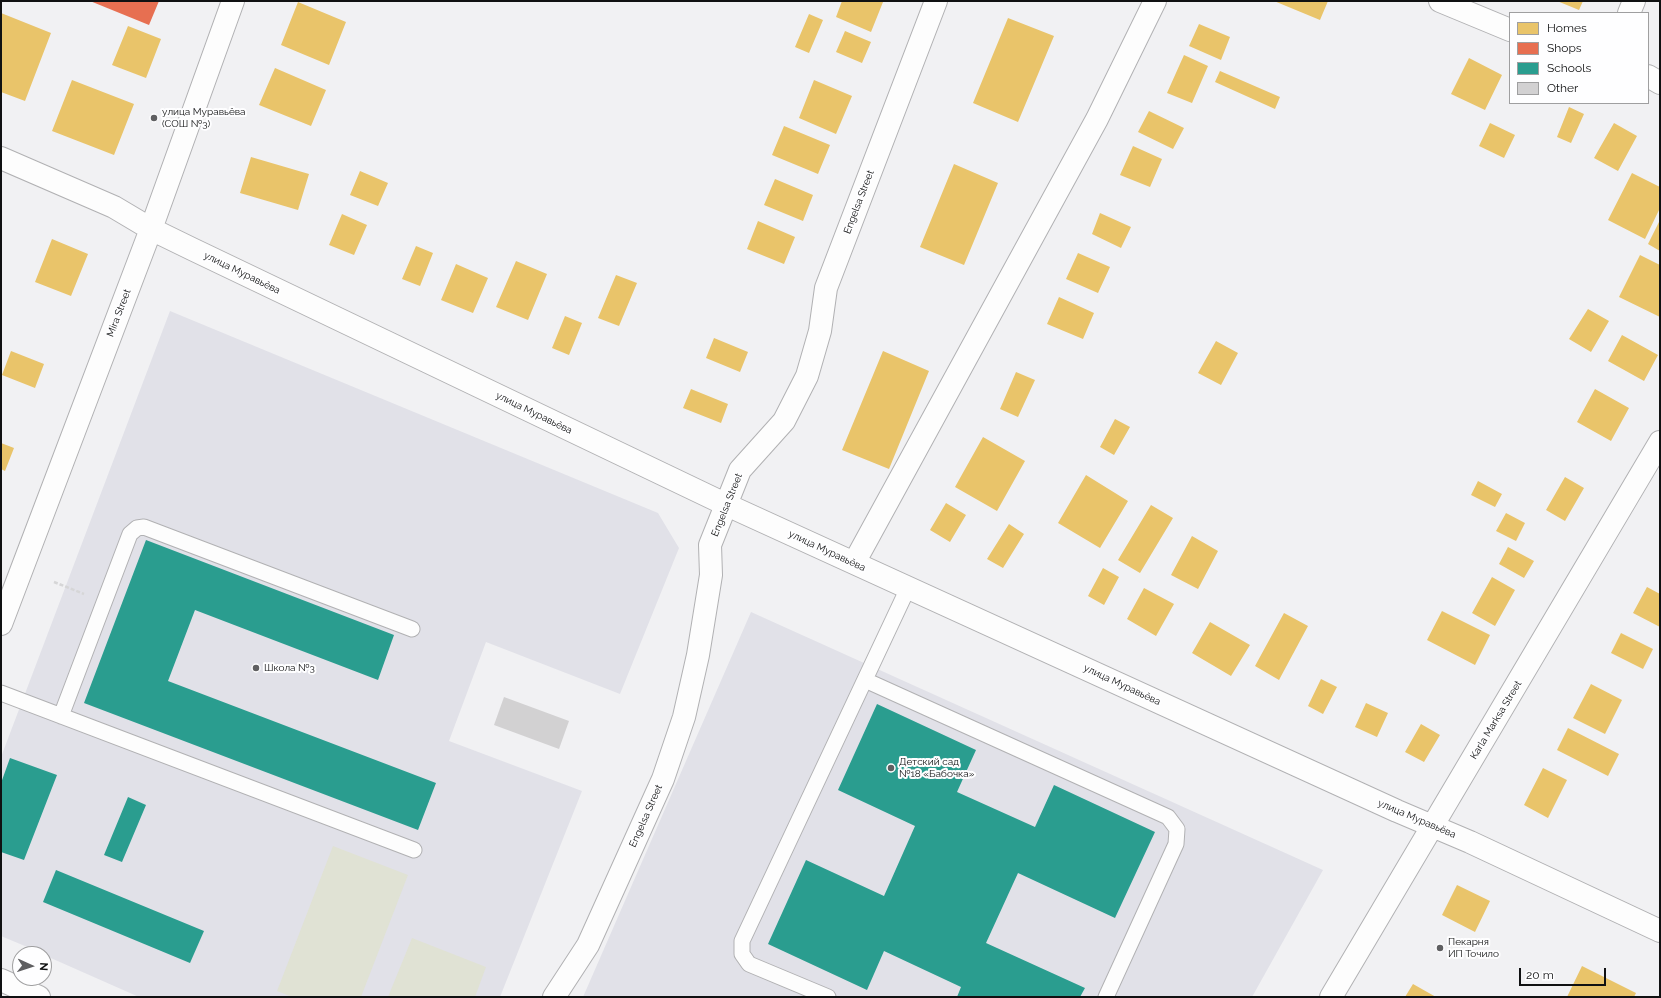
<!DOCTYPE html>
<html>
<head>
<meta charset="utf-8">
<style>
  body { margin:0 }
  #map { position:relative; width:1661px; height:998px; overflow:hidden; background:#f1f1f3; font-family:Raleway,sans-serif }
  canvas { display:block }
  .frame { position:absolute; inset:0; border:2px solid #101112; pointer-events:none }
  .legend { position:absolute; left:1509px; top:12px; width:140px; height:92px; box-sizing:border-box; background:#fefeff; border:1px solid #9f9fa0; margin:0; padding:5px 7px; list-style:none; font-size:12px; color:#101112 }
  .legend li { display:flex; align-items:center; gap:8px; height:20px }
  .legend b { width:20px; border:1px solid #9f9fa0 }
  .north { position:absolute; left:12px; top:946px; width:40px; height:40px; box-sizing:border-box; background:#fefeff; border:1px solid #9f9fa0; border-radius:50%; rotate:93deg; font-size:11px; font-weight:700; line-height:16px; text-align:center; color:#101112 }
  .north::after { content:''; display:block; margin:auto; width:14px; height:18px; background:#5f5f61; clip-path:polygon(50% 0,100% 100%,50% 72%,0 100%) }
  .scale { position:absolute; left:1519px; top:968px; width:87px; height:18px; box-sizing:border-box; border:2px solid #101112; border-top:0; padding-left:5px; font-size:12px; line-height:14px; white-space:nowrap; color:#101112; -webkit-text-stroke:3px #fefeff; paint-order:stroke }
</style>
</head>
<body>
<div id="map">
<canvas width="1661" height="998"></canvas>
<div class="frame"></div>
<ul class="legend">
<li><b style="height:11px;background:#e9c46a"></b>Homes</li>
<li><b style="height:11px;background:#e76f51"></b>Shops</li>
<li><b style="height:11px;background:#2a9d8f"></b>Schools</li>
<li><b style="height:11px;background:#d2d1d2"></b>Other</li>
</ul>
<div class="north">N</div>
<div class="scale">20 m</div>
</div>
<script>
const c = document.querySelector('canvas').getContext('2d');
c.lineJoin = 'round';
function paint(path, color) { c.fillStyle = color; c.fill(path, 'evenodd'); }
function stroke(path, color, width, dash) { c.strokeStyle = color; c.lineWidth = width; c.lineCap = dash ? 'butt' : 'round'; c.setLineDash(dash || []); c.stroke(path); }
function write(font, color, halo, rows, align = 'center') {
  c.font = font + ' Raleway,sans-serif'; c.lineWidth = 4; c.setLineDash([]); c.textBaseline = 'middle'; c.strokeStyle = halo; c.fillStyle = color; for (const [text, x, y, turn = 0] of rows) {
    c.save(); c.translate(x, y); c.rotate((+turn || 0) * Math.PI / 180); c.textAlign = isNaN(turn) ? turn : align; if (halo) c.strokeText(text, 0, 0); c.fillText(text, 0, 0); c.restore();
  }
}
const built = new Path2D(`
  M170,311L658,513L679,548L620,694L486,642L449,741L582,791L500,997H139L44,955V954L1,936V757Z
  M751,612L1323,870L1252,997H583Z`);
const green = new Path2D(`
  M333,846L408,875L361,997H292L277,991Z
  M412,938L486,967L475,997H388Z`);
const homes = new Path2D(`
  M842,1L883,2L871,32L836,17Z
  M1274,1H1328L1320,20Z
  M1557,1H1583L1579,10Z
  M298,2L346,22L329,65L281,45Z
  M1,13L51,33L25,101L1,92Z
  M809,14L823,20L809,53L795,47Z
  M1008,18L1054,36L1018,122L973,103Z
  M1199,24L1230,37L1221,60L1189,46Z
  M128,26L161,39L146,78L112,65Z
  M845,31L871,42L862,63L836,52Z
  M1184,55L1208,66L1192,103L1167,93Z
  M1469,58L1502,75L1485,110L1451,94Z
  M275,68L326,90L311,126L259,105Z
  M1220,71L1280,97L1275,109L1215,82Z
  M72,80L134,104L114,155L52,131Z
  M814,80L852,96L836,134L799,118Z
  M1569,107L1584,114L1571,143L1557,137Z
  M1149,111L1184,128L1173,149L1138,132Z
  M1490,123L1515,135L1504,158L1479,146Z
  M1614,123L1637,136L1618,171L1594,158Z
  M784,126L830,145L818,174L772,155Z
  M1133,146L1162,159L1150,187L1120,175Z
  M251,157L309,174L298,210L240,193Z
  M954,164L998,183L964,265L920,247Z
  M360,171L388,183L378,206L350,195Z
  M1632,173L1660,187V208L1645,239L1608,220Z
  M775,179L813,195L803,221L764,205Z
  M1100,213L1131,227L1121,248L1092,234Z
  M342,214L367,225L354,255L329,245Z
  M1660,220V251L1648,244Z
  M758,221L795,237L784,264L747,249Z
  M52,239L88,254L71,296L35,282Z
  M416,246L433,253L420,286L402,279Z
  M1078,253L1110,267L1098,293L1066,279Z
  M1640,255L1660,265V317L1619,297Z
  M516,261L547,274L528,320L496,307Z
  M456,264L488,278L473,313L441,300Z
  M616,275L637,283L619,326L598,318Z
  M1059,297L1094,313L1083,339L1047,324Z
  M1588,309L1609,321L1591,352L1569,339Z
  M565,316L582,323L569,355L552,348Z
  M1622,335L1658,355L1644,381L1608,361Z
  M714,338L748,352L740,372L706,358Z
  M1216,341L1238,353L1221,385L1198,373Z
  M11,351L44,364L35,388L2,375Z
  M883,351L929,371L889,469L842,450Z
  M1016,372L1035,380L1018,417L1000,409Z
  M691,389L728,404L721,423L683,408Z
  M1595,389L1629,408L1611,441L1577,422Z
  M1115,419L1130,427L1114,455L1100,447Z
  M983,437L1025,461L997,511L955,487Z
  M1,443L14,448L5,471L1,469Z
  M1086,475L1128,501L1100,548L1058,523Z
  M1565,477L1584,488L1565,521L1546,510Z
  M1478,481L1502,494L1495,507L1471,495Z
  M946,503L966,515L950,542L930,530Z
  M1151,505L1173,518L1140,573L1118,560Z
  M1506,513L1525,523L1516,541L1496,531Z
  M1009,524L1024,534L1003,568L987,559Z
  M1192,536L1218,551L1198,589L1171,575Z
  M1508,547L1534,561L1524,578L1499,564Z
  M1103,568L1119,577L1104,605L1088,596Z
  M1492,577L1515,590L1495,626L1472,613Z
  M1647,587L1660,594V627L1633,613Z
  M1144,588L1174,604L1156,636L1127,619Z
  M1442,611L1490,635L1475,665L1427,640Z
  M1284,613L1308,626L1279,680L1255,666Z
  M1210,622L1250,645L1231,676L1192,653Z
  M1621,633L1653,649L1643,669L1611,653Z
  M1321,679L1337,687L1323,714L1308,706Z
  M1591,684L1622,700L1605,734L1573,718Z
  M1366,703L1388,713L1377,737L1355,727Z
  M1421,724L1440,735L1424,762L1405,752Z
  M1568,728L1619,754L1608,776L1557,750Z
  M1543,768L1567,780L1548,818L1524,805Z
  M1457,885L1490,901L1475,932L1442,915Z
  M1582,966L1636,993L1634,997H1567Z
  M1413,984L1436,997H1405Z`);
const shops = new Path2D(`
  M90,1H159L149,25Z`);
const schools = new Path2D(`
  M146,540L394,635L378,680L195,610L168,681L436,783L418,830L84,703Z
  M877,704L976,750L957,792L1035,827L1054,785L1155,832L1115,918L1018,873L986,943L1085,988L1080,997H957L961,987L884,951L867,990L768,944L806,860L884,896L915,826L838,790Z
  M10,758L57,775L24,860L1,852V783Z
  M128,797L146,805L122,862L104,855Z
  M56,870L204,931L190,963L43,902Z`);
const building = new Path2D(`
  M504,697L569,721L559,749L494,725Z`);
const path = new Path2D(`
  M54,582L84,594`);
const lane = new Path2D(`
  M865,680L1168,817L1177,829L1176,844L1106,997
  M1,693L414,850
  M61,716L130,534L137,528L144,527L412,629
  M828,997L749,964L742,954V941L908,588`);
const street = new Path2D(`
  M1440,1L1510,30
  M1629,13L1634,1
  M1648,76L1660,83
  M1,158L114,207L151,229L192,249L727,505L1397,811L1470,842L1660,931
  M854,563L1097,119L1155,1
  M1,624L151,229L233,1
  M1,980L39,997
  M554,997L588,945L663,779L684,717L698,655L711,575L710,545L740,470L784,421L807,376L820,331L826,288L936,1
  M1331,997L1660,442`);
const markers = [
  [154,118,4,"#5f5f61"],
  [256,668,4,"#5f5f61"],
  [891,768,4,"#5f5f61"],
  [1440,948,4,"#5f5f61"]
];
const poiNames = [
  ["улица Муравьёва",162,112],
  ["(СОШ №3)",162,124],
  ["Школа №3",264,668],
  ["Детский сад",899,762],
  ["№18 «Бабочка»",899,774],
  ["Пекарня",1448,942],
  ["ИП Точило",1448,954]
];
const streetNames = [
  ["Engelsa Street",859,202,-69],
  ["улица Муравьёва",242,273,26],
  ["Mira Street",119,313,-69],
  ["улица Муравьёва",534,413,26],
  ["Engelsa Street",727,505,-68],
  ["улица Муравьёва",827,551,25],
  ["улица Муравьёва",1122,685,25],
  ["Karla Marksa Street",1496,720,-59],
  ["Engelsa Street",646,816,-66],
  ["улица Муравьёва",1417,819,23]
];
paint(built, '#e1e1e8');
paint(green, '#e0e2d4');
paint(homes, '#e9c46a');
paint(shops, '#e76f51');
paint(schools, '#2a9d8f');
paint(building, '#d2d1d2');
stroke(lane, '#b1b1b3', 17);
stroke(street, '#b1b1b3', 24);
stroke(path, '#d6d6d7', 2.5, [4, 2]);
stroke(lane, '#fdfdfd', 15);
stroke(street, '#fdfdfd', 22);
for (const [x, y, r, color] of markers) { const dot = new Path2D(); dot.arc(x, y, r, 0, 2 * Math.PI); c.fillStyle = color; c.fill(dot); stroke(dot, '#fefeff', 1.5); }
write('10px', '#101112', '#fefeff', poiNames, 'left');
write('10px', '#101112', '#fefeff', streetNames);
</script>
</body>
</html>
